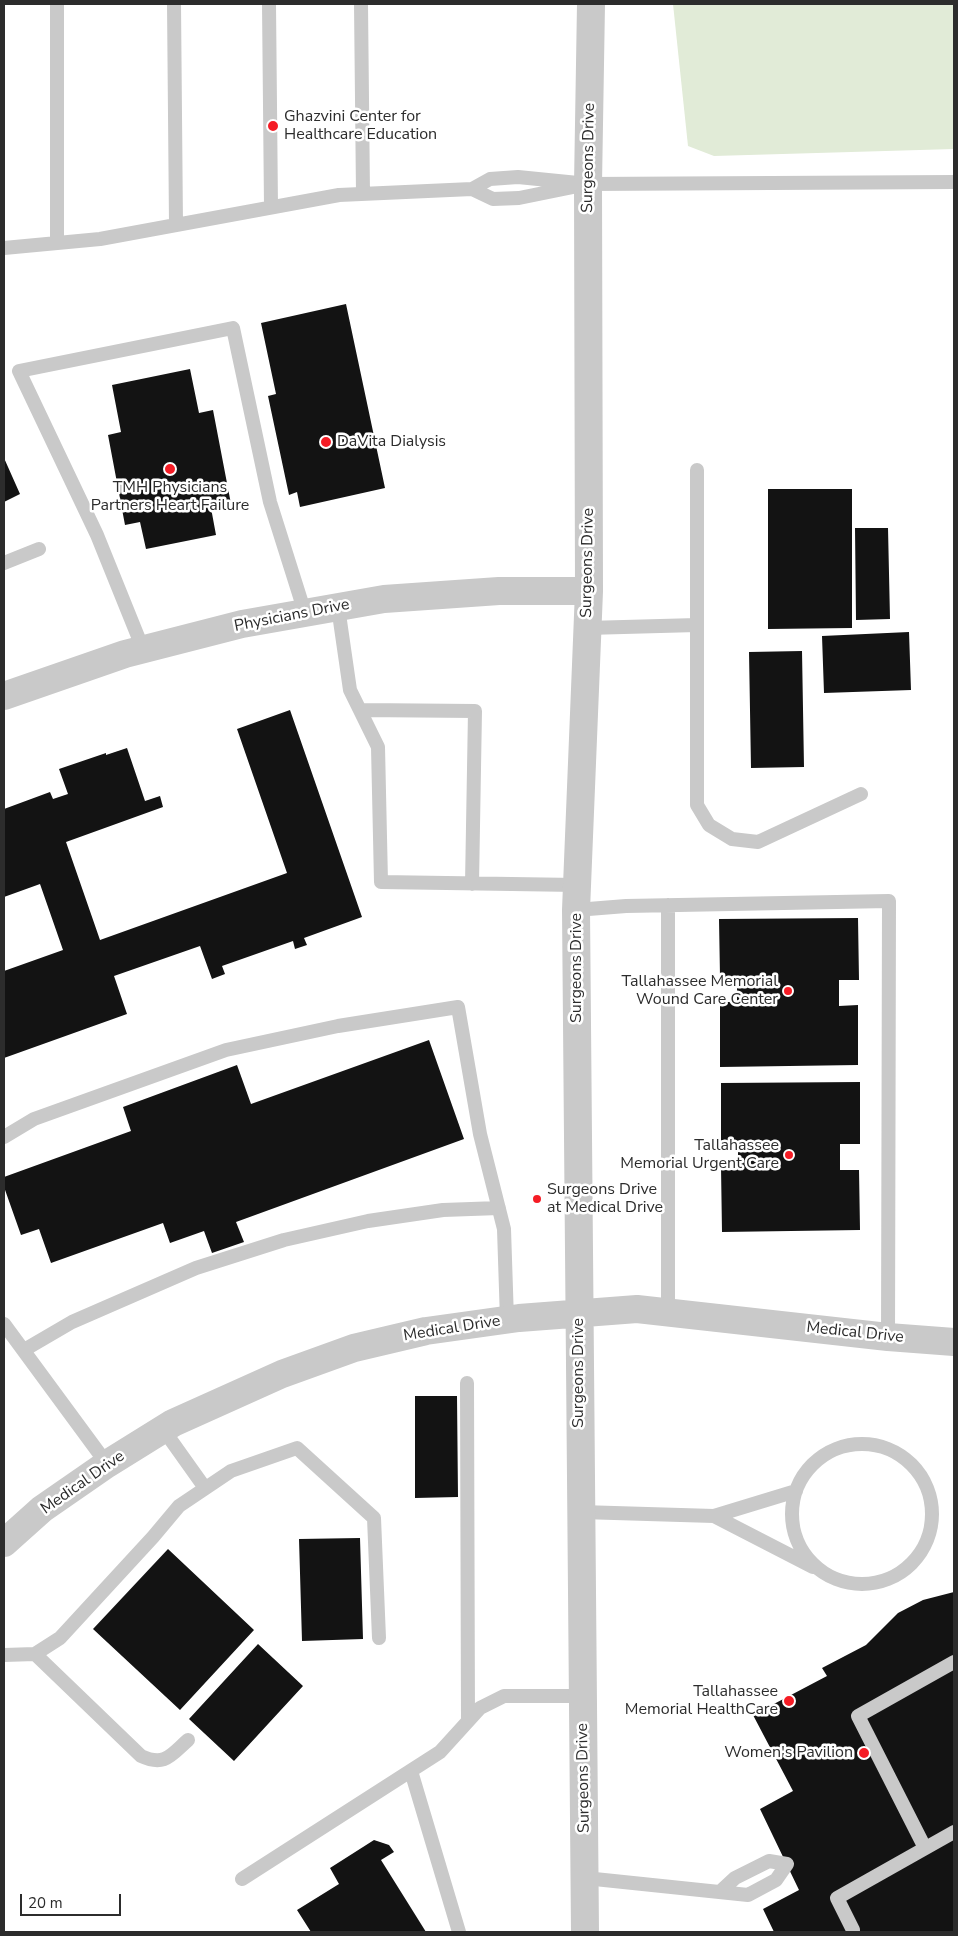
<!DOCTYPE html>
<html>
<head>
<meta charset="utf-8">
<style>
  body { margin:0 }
  #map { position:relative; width:958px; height:1936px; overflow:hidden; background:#fff; font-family:"Nunito Sans",sans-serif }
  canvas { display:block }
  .frame { position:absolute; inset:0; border:5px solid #2c2c2c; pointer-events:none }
  .scale { position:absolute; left:20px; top:1894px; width:101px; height:22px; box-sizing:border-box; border:2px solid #2c2c2c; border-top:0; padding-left:6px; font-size:15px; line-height:18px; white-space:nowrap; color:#2c2c2c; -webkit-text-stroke:4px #fff; paint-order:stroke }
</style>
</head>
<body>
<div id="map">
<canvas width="958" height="1936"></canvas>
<div class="frame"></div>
<div class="scale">20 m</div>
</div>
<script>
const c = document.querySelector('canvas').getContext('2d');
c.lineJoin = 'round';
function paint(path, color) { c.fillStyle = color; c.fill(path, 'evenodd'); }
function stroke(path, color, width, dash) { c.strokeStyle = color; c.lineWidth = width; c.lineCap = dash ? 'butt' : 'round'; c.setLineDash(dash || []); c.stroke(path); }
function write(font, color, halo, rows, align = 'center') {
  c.font = font + ' "Nunito Sans",sans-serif'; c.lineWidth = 5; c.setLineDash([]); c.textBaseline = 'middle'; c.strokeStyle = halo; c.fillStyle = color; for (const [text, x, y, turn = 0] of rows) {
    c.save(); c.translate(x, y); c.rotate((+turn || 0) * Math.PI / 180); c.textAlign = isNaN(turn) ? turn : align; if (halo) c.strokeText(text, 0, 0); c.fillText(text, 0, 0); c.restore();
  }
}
const green = new Path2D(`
  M673,4H954V149L714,156L688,146Z`);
const building = new Path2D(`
  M346,304L385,488L300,507L297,492L289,495L268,396L276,394L261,323Z
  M190,369L199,413L213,410L231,504L211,508L216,535L146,549L140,522L125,525L108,435L121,432L112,385Z
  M4,458L20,494L4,502Z
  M768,489H852V628L768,629Z
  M855,528H888L890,619L856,620Z
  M909,632L911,690L824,693L822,636Z
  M802,651L804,767L751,768L749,652Z
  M290,710L362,917L304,938L307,945L295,949L293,941L222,966L225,974L212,979L200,946L114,976L127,1014L4,1058V971L63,950L40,884L4,897V809L50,792L53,799L68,794L59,769L106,753V755L127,748L145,801L160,796L163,807L66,842L100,940L287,873L237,729Z
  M858,918L859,980H839V1006L858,1005V1065L720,1067V1002H737V977H720L719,919Z
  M429,1040L464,1139L236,1222L244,1242L212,1253L204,1231L170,1243L163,1223L51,1263L39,1229L21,1235L4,1187V1177L131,1131L123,1107L237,1065L251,1104Z
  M860,1082V1144H840V1170H859L860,1230L722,1232L721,1167L738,1166V1141L721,1142V1083Z
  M415,1396H457L458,1497L415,1498Z
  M360,1538L363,1639L302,1641L299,1539Z
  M168,1549L254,1630L180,1710L93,1629Z
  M954,1592V1932H774L763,1909L799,1890L760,1809L793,1791L753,1715L827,1676L822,1668L866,1645L898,1613L923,1600Z
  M258,1644L303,1686L234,1761L189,1719Z
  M374,1840L389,1845L394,1852L381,1860L426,1932H311L297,1910L339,1884L330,1868Z`);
const lane = new Path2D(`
  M174,4L176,225
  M269,4L271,207
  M361,4L363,194
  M472,189L490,179L518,177L588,184L954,182
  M57,243V4
  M4,248L100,239L339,195L472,189L493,199L519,198L588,184
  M697,470V805L709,825L732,839L758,842L861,794
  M4,563L39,549
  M338,607L350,690L378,747L381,882L577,885
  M587,628L697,625
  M143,649L97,535L19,371L233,328L270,502L305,613
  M361,710L475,711L472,884
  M668,905V1312
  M576,910L626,906L889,901L888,1337
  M4,1137L34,1119L226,1050L338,1026L458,1007L480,1134L504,1229L507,1320
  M4,1324L107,1464
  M24,1350L72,1322L196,1268L284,1240L368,1221L443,1210L499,1208
  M467,1383L468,1721
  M163,1429L205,1488
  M792 1514a70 70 0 1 1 140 0a70 70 0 1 1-140 0Z
  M581,1512L714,1516L796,1491
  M714,1516L813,1567
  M35,1654L141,1756C165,1767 171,1755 188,1740
  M4,1655L35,1654L60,1638L153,1537L179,1506L231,1471L297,1448L374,1518L379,1638
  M411,1771L459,1932
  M925,1848L858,1716L954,1662
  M585,1878L748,1895L776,1880L787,1864L769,1861L735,1878L721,1891
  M242,1879L440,1752L480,1708L504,1696H583
  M853,1930L837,1898L954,1832`);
const street = new Path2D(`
  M4,696L125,654L242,624L384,599L499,591H589
  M4,1543L42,1509L107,1464L173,1423L282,1374L354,1348L426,1331L519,1318L637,1309L888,1337L954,1342
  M585,1932L576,910L589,591L588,184L591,4`);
const markers = [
  [273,126,6,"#f51c25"],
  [326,442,6,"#f51c25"],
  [170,469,6,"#f51c25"],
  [788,991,5,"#f51c25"],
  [789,1155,5,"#f51c25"],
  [537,1199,5,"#f51c25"],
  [789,1701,6,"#f51c25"],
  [864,1753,6,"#f51c25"]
];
const poiNames = [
  ["Ghazvini Center for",284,117,"left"],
  ["Healthcare Education",284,135,"left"],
  ["DaVita Dialysis",337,442,"left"],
  ["TMH Physicians",170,488,"center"],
  ["Partners Heart Failure",170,506,"center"],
  ["Tallahassee Memorial",778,982],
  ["Wound Care Center",778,1000],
  ["Tallahassee",779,1146],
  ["Memorial Urgent Care",779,1164],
  ["Surgeons Drive",547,1190,"left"],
  ["at Medical Drive",547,1208,"left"],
  ["Tallahassee",778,1692],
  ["Memorial HealthCare",778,1710],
  ["Women's Pavilion",853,1753]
];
const streetNames = [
  ["Surgeons Drive",589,158,-89],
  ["Surgeons Drive",588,563,-89],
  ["Physicians Drive",292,616,-11],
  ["Surgeons Drive",577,968,-90],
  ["Medical Drive",452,1329,-9],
  ["Medical Drive",855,1333,6],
  ["Surgeons Drive",579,1373,-90],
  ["Medical Drive",83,1483,-35],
  ["Surgeons Drive",584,1778,-91]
];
paint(green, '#e1ebd7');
paint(building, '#131313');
stroke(lane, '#c9c9c9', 14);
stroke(street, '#c9c9c9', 28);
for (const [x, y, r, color] of markers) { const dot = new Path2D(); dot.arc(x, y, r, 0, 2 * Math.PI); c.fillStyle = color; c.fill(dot); stroke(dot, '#fff', 2); }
write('16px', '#2c2c2c', '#fff', poiNames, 'right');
write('16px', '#2c2c2c', '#fff', streetNames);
</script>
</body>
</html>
